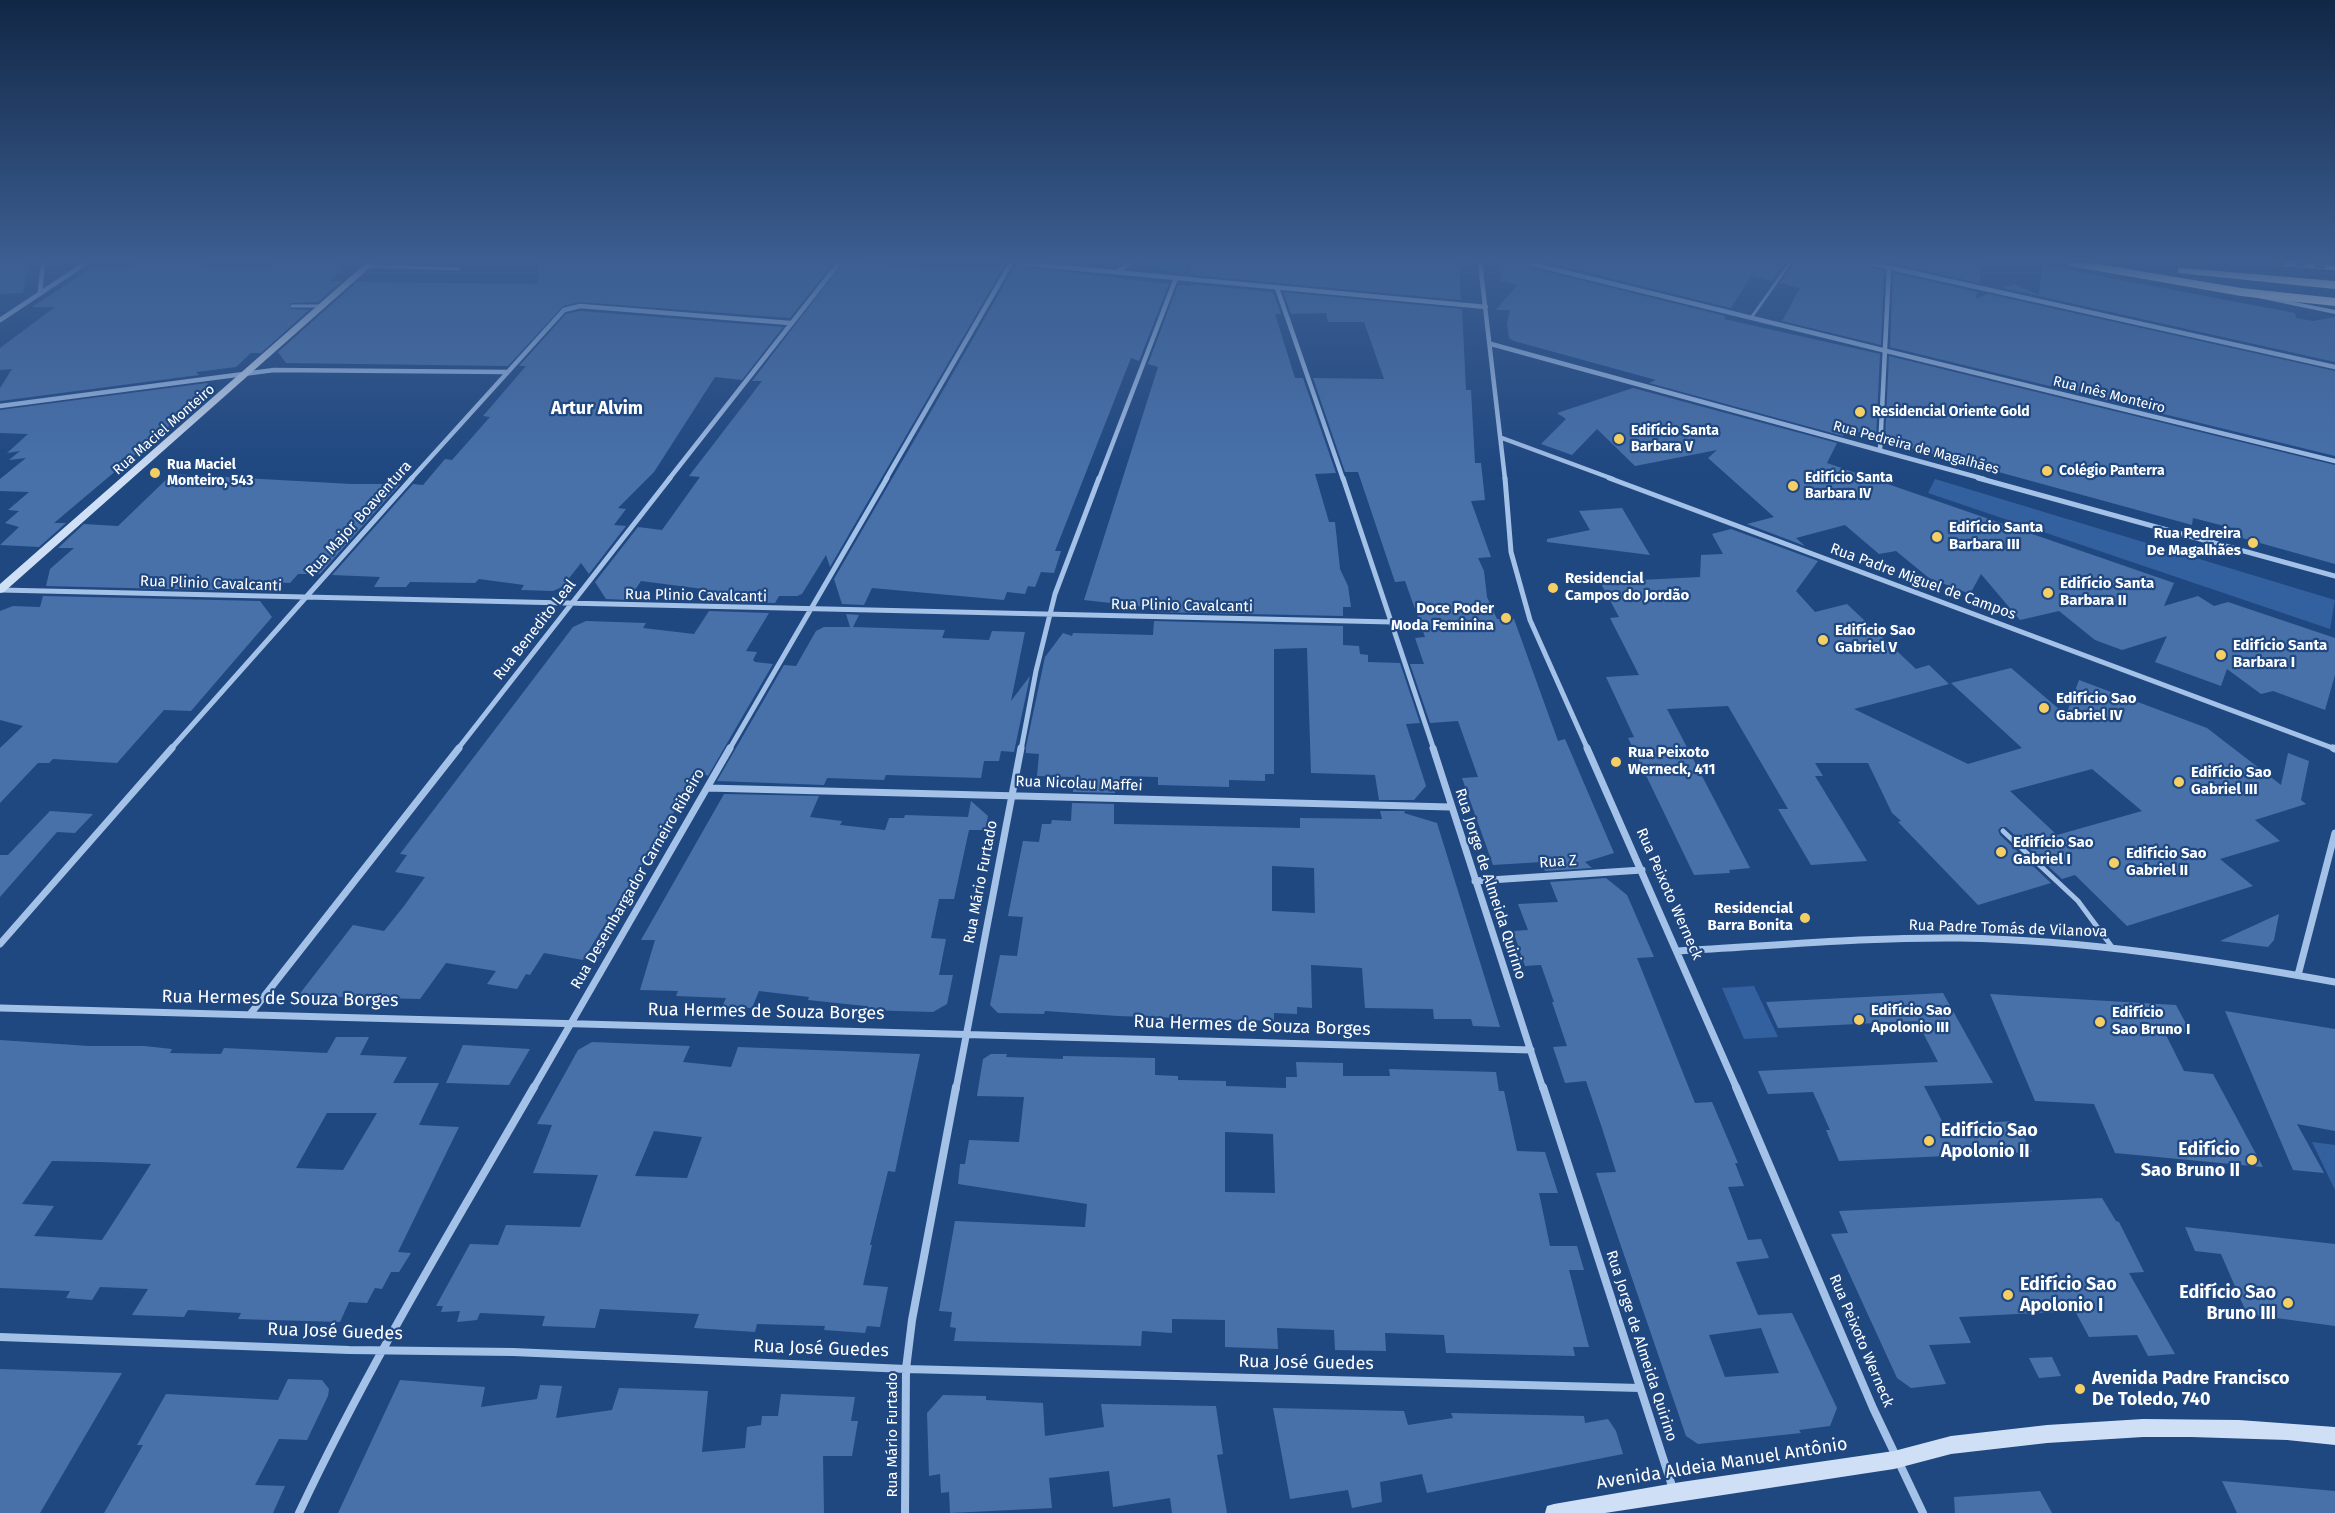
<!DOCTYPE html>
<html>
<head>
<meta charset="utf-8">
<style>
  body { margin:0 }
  canvas { display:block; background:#1f4780 }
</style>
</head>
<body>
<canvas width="2335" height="1513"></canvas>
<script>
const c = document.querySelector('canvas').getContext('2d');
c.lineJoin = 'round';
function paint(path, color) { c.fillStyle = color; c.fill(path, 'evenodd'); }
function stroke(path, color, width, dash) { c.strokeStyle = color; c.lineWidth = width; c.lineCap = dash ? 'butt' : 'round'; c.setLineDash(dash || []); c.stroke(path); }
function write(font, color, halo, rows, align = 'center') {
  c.font = font + ' "Fira Sans",sans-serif'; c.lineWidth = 4.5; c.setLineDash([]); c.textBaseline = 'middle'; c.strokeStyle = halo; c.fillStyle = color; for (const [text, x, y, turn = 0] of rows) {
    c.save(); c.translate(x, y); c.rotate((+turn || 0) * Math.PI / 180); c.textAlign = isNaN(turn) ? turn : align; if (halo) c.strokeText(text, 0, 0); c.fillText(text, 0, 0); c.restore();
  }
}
const green = new Path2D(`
  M1147,263H1187L1186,273L1141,268Z
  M1935,479L2335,600L2330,629L1928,493Z
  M1754,986L1778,1037L1744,1039L1722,988Z
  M2312,1142L2335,1145V1190Z`);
const building = new Path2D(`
  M0,263H28L23,293L0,294Z
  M133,263H208L203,267L269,269L275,263H341L335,269H343L330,281H342L318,302L290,303L291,309L309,310L261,353H251L236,367L196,372L199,375L0,401V388L12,369L0,370V348L55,307H32L92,268L125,269Z
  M539,263H833L790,318L580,302L563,306L508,366L286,363L278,352L357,282L538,284Z
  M843,263L1000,268L1001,263H1006L830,567L826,555L802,594L797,596H779L775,603L716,602L721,595L700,594L703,589L641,581L628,600L606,599L595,582L638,527L662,530L700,477L689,476L762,381H752Z
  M1190,263H1459L1461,300L1190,275Z
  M1499,263H1524L1527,267L1725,316L1724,319L1880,354L1876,437L1848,429L1843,436L1649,383L1656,380L1514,341L1509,338L1507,323L1510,310H1496L1517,285L1501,281Z
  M1548,263H1785L1772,281L1751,276L1731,308Z
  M1794,263H1865L1867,267L1884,271L1881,345L1782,321L1800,288L1780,283Z
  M1891,263H1982L1979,283Z
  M2042,265L2295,313L2296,318L2313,321L2335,317V362L2003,288L2014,284L2039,295Z
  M1015,266L1169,284L1139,361L1131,358L1055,551H1061L1054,573L1041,572L1035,587L1028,586L1025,594L1007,592L1004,600L872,588L864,605L842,604L834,579Z
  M1893,273L1977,292L1976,299L1988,294L2335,371V456L1890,347Z
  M1190,284L1273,292L1281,314H1275L1295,378H1303L1336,473L1315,474L1329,522H1335L1340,569L1348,586L1351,607H1343V616L1154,612L1155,608L1084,600L1158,367L1148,364L1178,285L1190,286Z
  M1283,292L1462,309L1466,390H1471L1475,463H1481L1485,500L1471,501L1491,557L1478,558L1484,571L1487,597L1497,619H1514L1558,741L1565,739L1614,853L1585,862L1592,868L1545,871L1542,862L1493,865L1462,778L1478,777L1458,721L1430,723L1410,664H1424L1415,638L1425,637L1405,581L1395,582L1358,472H1345L1313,378L1384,379L1364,322H1328L1326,313L1291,314Z
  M580,311L783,327L742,380L715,377L654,472L618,508L626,509L614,525L626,526L589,574L581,563L562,587L553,591L521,590L524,585L479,579L475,583L410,582L406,587H374L380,577L332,575L413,484L423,485L445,459L452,460L490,417L483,416L526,366H519L566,314Z
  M1889,356L2335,465V564L2235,536L2236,529L2193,518L2192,525L1889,442L1885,439Z
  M207,383L213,389L54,523H66L39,547L0,545L19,527L5,523L19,511L8,510L29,492L0,491V479L26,458L9,460L20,451L7,453L28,434L0,433V410Z
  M1633,388L1837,443L1827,463L2174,583L2164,606L2198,596L2214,606L2228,602L2335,638V675L2325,710L2273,691L2261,694L2227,669L2221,686L2155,662L2167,636L2122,650L2095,640L2059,611L2020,620L1981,574L1970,594L1929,578L1896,551L1879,554L1845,525L1796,538L1805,546L1747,524L1774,517L1708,458L1717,450L1635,466L1597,429L1572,455L1541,444L1566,419L1557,413Z
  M172,474L351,484H400L320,574H298L290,583L245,581L252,591L46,586L50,569L74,548H58L84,524L118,526Z
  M1622,508L1650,555L1547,542V539L1590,530L1579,511Z
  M1731,529L1818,561L1796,591L1815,612L1847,604L1916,669L1929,665L1949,684L1854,709L1968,764L2022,748L1951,683L2011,668L2066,715L2079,680L2207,728L2281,785L2288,753L2309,761L2301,800L2306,804L2255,820L2280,841L2220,859L2253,886L2127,926L2075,875L2062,879L2006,827H2001L1998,830L2000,835L2051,883L1978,905L1898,822L1901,821L1892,813L1868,763H1815L1823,776H1815L1867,861L1811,865L1778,809H1788L1728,706L1667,709L1750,868L1729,870L1730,873L1694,875L1628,738L1634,737L1606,677L1639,675L1610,618L1619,617L1600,582L1700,577L1701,555L1723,554L1712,534ZM2092,769L2142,811L2057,835L2010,791Z
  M43,596L260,601L272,617L191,711L164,710L117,763L53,759L49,763H38L0,803V748L23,726L0,720V611L13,606L40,607Z
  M709,611L769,613L746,651L757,652L753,660L755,662L773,664L708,776L699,771L583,960L544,953L530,975L526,974L517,989L487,984L496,971L446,963L420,999L298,996L353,925L384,931L404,906L425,877L395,872L407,855L400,854L573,627L586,621L646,623L643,628L694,634Z
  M846,614L859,615L853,627L945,630L942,638L989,640L992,631L1025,632L1011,701L1030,676L1014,752L1001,751L999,761H984L981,778L886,775L884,780L827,778L824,785L717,781L784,665L796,666L816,631L824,627H850Z
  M1154,621L1343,626V645L1359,646L1360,654L1368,655V662L1400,663L1420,723L1406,724L1426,786L1414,800H1379L1375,775L1311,773L1307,648L1274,649V774H1265V781L1229,780V787L1158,785V777L1120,776L1119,784H1115V793L1073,792L1074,777L1037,776L1039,754L1026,753V747L1045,657L1063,633L1072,636L1073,633L1153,635Z
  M724,794L819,796L810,817L842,821L840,825L885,830L889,818H904L905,815L968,817L971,801L988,816L985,830H969L954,899H939L931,938L946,939L939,975H953L947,1004L933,1012L864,1010L865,1006L808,1000L809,997L759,991L752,1008L722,1007L726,998L676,996L678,991L640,990L655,940H641Z
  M1072,803L1114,804V824L1300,828V818L1382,819L1380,811H1405L1404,813L1437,823L1500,1027L1473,1026L1471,1019H1434L1433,1009L1365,1008L1362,968L1311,965L1312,1008L1297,1007V1014L1274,1013V1021L1118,1016L1045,1011L1044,1014L998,1013L990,1005L1000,955L1017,956L1023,917L1008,916L1023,841L1039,842L1042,824H1051L1052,820L1071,821ZM1272,866L1314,868L1315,913L1272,911Z
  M50,811L93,814L75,833L57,832L0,897V855H8Z
  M1606,878L1627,895L1654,957L1637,958L1695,1103L1712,1102L1738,1163H1735L1744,1186L1728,1187L1748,1240L1761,1239L1769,1258L1736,1262L1758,1315L1792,1313L1837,1408L1830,1426L1799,1430L1801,1433L1698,1444L1686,1436L1596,1173L1616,1172L1602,1128L1586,1081L1565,1083L1553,1047L1567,1046L1552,1002H1554L1541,965L1525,966L1513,931L1528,930L1518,904L1558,902L1550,882ZM1761,1328L1779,1373L1725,1377L1709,1335Z
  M2279,914L2274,940L2268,947L2220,941Z
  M1943,993L1993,1083L1924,1086L1944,1125L2015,1121L2032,1152L1839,1161L1826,1130H1830L1813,1092L1768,1094L1758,1071L1938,1062L1917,1021L1778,1028L1766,1002Z
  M1990,994L2176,1005L2191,1033L2164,1031L2184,1071L2213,1074L2263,1167L2115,1153L2094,1104L2035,1101Z
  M2225,1011L2335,1029V1131L2297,1124L2324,1173L2293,1170Z
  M336,1037H369L360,1055L407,1057L393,1083H439L419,1125L459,1127L398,1252L411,1253L399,1272H391L382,1289L375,1288L367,1303L349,1302L340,1322L238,1319L241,1313L188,1310L184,1317L159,1316L132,1315L148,1289L100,1287L92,1300L66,1298L70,1291L0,1288V1040L89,1046H144L172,1049L170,1053L221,1054L224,1048L327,1053ZM327,1113H377L343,1170L296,1168ZM52,1161L100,1162L151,1164L102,1240L34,1236L54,1206L22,1204Z
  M592,1042L690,1046L683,1062L731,1067L738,1047L920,1054L895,1172L888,1171L870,1245H872L863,1285L888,1287L880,1327L867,1326L865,1333L824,1330L825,1326L757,1324L755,1332L694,1328L699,1314L600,1309L595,1328L542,1326L545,1316L480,1313L477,1320L457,1322L460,1311L441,1312L443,1306H436L470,1244L498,1245L506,1225L580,1227L598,1175L533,1173L552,1125L537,1124L578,1050ZM654,1131L702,1137L687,1178L635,1176Z
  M463,1045L530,1049L509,1085L446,1083Z
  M991,1054H1007L1006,1057L1063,1059V1056L1155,1058V1075L1178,1076V1080L1226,1081V1086L1286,1088V1077H1297L1296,1062L1343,1063V1076H1390L1389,1069L1496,1072L1499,1091H1504L1517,1151L1545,1152L1558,1193H1539L1550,1246H1577L1584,1270H1569L1589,1347H1573L1575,1356L1446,1353L1444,1335L1385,1333L1386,1351L1335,1350L1334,1330L1277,1328L1278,1349L1225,1347V1320L1172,1319V1333L1142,1331L1141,1346L954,1341L956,1328L950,1327L952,1312L939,1311L955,1221L1085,1227L1087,1204L958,1184L960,1164H965L969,1140L1019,1142L1024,1097L977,1096L983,1059ZM1225,1132L1273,1134L1275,1193L1225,1192Z
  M2102,1198L2116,1221L2119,1222L2144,1272L2129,1273L2175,1354L2148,1356L2137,1335L2089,1337L2075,1311L1959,1317L1971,1343L1929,1345L1946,1384L1911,1388L1897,1378L1831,1234L1848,1233L1839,1211Z
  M2185,1227L2335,1244V1326L2247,1314L2221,1254L2195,1251Z
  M2052,1357L2061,1376L2039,1378L2029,1358Z
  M0,1369L122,1373L40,1513H0Z
  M288,1379L322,1380L329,1389L328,1396L307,1440L279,1439L255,1485L285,1486L273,1513H104L143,1445H137L166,1394L278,1400Z
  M400,1380L485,1387L481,1407L537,1399L540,1385L562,1386L556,1418L612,1410L619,1388L708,1391L702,1452L745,1448L747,1427L761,1425L762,1416H778L781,1394L855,1397L851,1421H858L852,1456H823L824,1513H338Z
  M943,1395L986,1396V1400L1043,1403L1045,1436L1104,1427L1101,1404L1216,1406L1223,1454L1217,1455L1227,1513H1172L1170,1498L1113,1507L1109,1471L1049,1478L1052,1508L950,1513L949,1492L941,1493L940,1474L929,1476L927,1413Z
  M1273,1408L1404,1411L1408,1425L1453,1418L1451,1413L1584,1416L1585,1423L1608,1419L1616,1431L1623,1454L1427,1493L1422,1474L1380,1482L1382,1502L1352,1508L1348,1490L1290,1499Z
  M2222,1481L2335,1491V1513H2237Z
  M2040,1491L2052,1513H1955L1954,1497Z`);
const laneFar1 = new Path2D(`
  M368,266L459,269
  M292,306H320
  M1751,318L1790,263`);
const lane = new Path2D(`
  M2003,831L2078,901L2112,947`);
const streetFar3 = new Path2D(`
  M1018,263L1486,307
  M1480,263L1505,479
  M1528,263L2335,461
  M1869,263L2335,367
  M1117,272L1131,263
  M1277,288L1343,479
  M40,292L43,263
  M0,320L86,263
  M1491,344L1984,479
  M0,406L274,370L507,372
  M1502,438L1613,479
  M1880,450L1889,268
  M411,479L564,310L580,306L790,323
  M669,479L839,263
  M886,479L1011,263
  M1099,479L1176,278`);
const streetFar2 = new Path2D(`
  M1343,478L1434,750
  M1505,478L1511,552L1530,620L1588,750
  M1609,478L2335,749
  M1978,478L2335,576
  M1,590L1392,622
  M170,750L412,478
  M457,750L670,478
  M729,750L887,478
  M1021,750L1036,671L1055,594L1099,478`);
const streetFar1 = new Path2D(`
  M1433,748L1543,1089
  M1587,748L1737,1089
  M2333,748L2335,749
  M707,788L1450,807
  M1475,881L1642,870
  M0,944L172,748
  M1678,951C1772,946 1866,937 1960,938C2086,940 2211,960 2335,982
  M2298,975L2335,833
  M0,1008L1531,1050
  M251,1013L459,748
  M533,1089L730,748
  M956,1089L1021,748`);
const street = new Path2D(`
  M1543,1087L1673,1489
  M1736,1087L1873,1408L1923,1513
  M0,1337L349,1350L513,1352L906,1369L1640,1388
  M299,1513C368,1366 453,1227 534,1087
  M905,1513L906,1369L912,1320L956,1087`);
const secondary = new Path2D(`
  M366,263H375L4,592L0,593V584Z
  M2245,292L2335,310V314L2248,296H2245Z
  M2143,1419L2239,1420L2335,1427V1445L2287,1440L2191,1437H2143L2047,1443L1951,1454L1894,1469L1605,1513H1545L1547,1506L1554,1504L1681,1482L1894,1451L1951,1436L2047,1425Z`);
const highway = new Path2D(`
  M2064,263H2092L2241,288L2335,298V306L2241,296L2070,266Z
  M2182,268L2335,281V289L2178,273V269Z`);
const rail = new Path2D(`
  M2275,263L2335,268`);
const markers = [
  [1860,412,6,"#f6cf64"],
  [1619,439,6,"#f6cf64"],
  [2047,471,6,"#f6cf64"],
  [155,473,6,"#f6cf64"],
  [1793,486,6,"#f6cf64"],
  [1937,537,6,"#f6cf64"],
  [2253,543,6,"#f6cf64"],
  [1553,588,6,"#f6cf64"],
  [2048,593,6,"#f6cf64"],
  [1506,618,6,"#f6cf64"],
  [1823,640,6,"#f6cf64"],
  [2221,655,6,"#f6cf64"],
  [2044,708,6,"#f6cf64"],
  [1616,762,6,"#f6cf64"],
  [2179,782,6,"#f6cf64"],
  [2001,852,6,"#f6cf64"],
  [2114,863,6,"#f6cf64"],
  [1805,918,6,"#f6cf64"],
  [1859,1020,6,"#f6cf64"],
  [2100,1022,6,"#f6cf64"],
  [1929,1141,6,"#f6cf64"],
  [2252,1160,6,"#f6cf64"],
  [2008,1295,6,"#f6cf64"],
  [2288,1303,6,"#f6cf64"],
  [2080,1389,6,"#f6cf64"]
];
const farStreetnames = [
  ["Rua Inês Monteiro",2109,395,14],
  ["Rua Maciel Monteiro",164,430,-41],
  ["Rua Pedreira de Magalhães",1916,448,15]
];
const farPoinames = [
  ["Residencial Oriente Gold",1872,412],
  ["Edifício Santa",1631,431],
  ["Barbara V",1631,447],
  ["Rua Maciel",167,465],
  ["Monteiro, 543",167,481],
  ["Colégio Panterra",2059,471],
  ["Edifício Santa",1805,478],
  ["Barbara IV",1805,494]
];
const streetNames = [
  ["Rua Major Boaventura",359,519,-48],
  ["Rua Padre Miguel de Campos",1923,582,20],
  ["Rua Plinio Cavalcanti",211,584,2],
  ["Rua Plinio Cavalcanti",696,596,1],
  ["Rua Plinio Cavalcanti",1182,606,1],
  ["Rua Benedito Leal",535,630,-52],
  ["Rua Nicolau Maffei",1079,784,2],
  ["Rua Z",1558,862,-4],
  ["Rua Desembargador Carneiro Ribeiro",638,879,-60],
  ["Rua Mário Furtado",981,882,-79],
  ["Rua Jorge de Almeida Quirino",1490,884,72],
  ["Rua Peixoto Werneck",1669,894,66],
  ["Rua Padre Tomás de Vilanova",2008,929,2],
  ["Rua Peixoto Werneck",1861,1341,67],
  ["Rua Jorge de Almeida Quirino",1641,1346,72],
  ["Rua Mário Furtado",893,1435,-90]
];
const poiNames = [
  ["Edifício Santa",1949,528],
  ["Barbara III",1949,545],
  ["Rua Pedreira",2241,534,"right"],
  ["De Magalhães",2241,551,"right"],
  ["Residencial",1565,579],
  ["Campos do Jordão",1565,596],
  ["Edifício Santa",2060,584],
  ["Barbara II",2060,601],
  ["Doce Poder",1494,609,"right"],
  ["Moda Feminina",1494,626,"right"],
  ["Edifício Sao",1835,631],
  ["Gabriel V",1835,648],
  ["Edifício Santa",2233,646],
  ["Barbara I",2233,663],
  ["Edifício Sao",2056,699],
  ["Gabriel IV",2056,716],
  ["Rua Peixoto",1628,753],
  ["Werneck, 411",1628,770],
  ["Edifício Sao",2191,773],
  ["Gabriel III",2191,790],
  ["Edifício Sao",2013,843],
  ["Gabriel I",2013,860],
  ["Edifício Sao",2126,854],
  ["Gabriel II",2126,871],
  ["Residencial",1793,909,"right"],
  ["Barra Bonita",1793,926,"right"],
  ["Edifício Sao",1871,1011],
  ["Apolonio III",1871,1028],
  ["Edifício",2112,1013],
  ["Sao Bruno I",2112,1030]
];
const farDistrictnames = [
  ["Artur Alvim",597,409]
];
const nearStreetnames = [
  ["Rua Hermes de Souza Borges",280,999,1],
  ["Rua Hermes de Souza Borges",766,1012,1],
  ["Rua Hermes de Souza Borges",1252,1026,2],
  ["Rua José Guedes",335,1332,2],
  ["Rua José Guedes",821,1349,2],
  ["Rua José Guedes",1306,1363,1],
  ["Avenida Aldeia Manuel Antônio",1722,1464,-9]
];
const nearPoinames = [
  ["Edifício Sao",1941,1131],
  ["Apolonio II",1941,1152],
  ["Edifício",2240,1150,"right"],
  ["Sao Bruno II",2240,1171,"right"],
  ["Edifício Sao",2020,1285],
  ["Apolonio I",2020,1306],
  ["Edifício Sao",2276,1293,"right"],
  ["Bruno III",2276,1314,"right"],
  ["Avenida Padre Francisco",2092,1379],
  ["De Toledo, 740",2092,1400]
];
paint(green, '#33609e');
paint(building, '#4871aa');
stroke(laneFar1, '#a4c1e8', 3);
stroke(lane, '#a4c1e8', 5);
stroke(streetFar3, '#a4c1e8', 4.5);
stroke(streetFar2, '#a4c1e8', 5);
stroke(streetFar1, '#a4c1e8', 7);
stroke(street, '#a4c1e8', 8);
paint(secondary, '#cfdff6');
paint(highway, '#fff');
stroke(rail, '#fff', 4.5);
stroke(rail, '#1f4780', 3, [10]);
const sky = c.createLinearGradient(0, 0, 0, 475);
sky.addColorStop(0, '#112746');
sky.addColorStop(0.55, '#3c5e91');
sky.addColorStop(1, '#3c5e9100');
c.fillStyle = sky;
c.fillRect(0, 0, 2335, 475);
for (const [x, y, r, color] of markers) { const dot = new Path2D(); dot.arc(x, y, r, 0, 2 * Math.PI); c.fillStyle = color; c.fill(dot); stroke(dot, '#1f4780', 2); }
write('14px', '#fff', '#1f4780', farStreetnames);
write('bold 14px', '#fff', '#1f4780', farPoinames, 'left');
write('15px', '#fff', '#1f4780', streetNames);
write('bold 15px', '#fff', '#1f4780', poiNames, 'left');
write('bold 18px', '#fff', '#1f4780', farDistrictnames);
write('18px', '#fff', '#1f4780', nearStreetnames);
write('bold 18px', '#fff', '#1f4780', nearPoinames, 'left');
</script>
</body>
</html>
